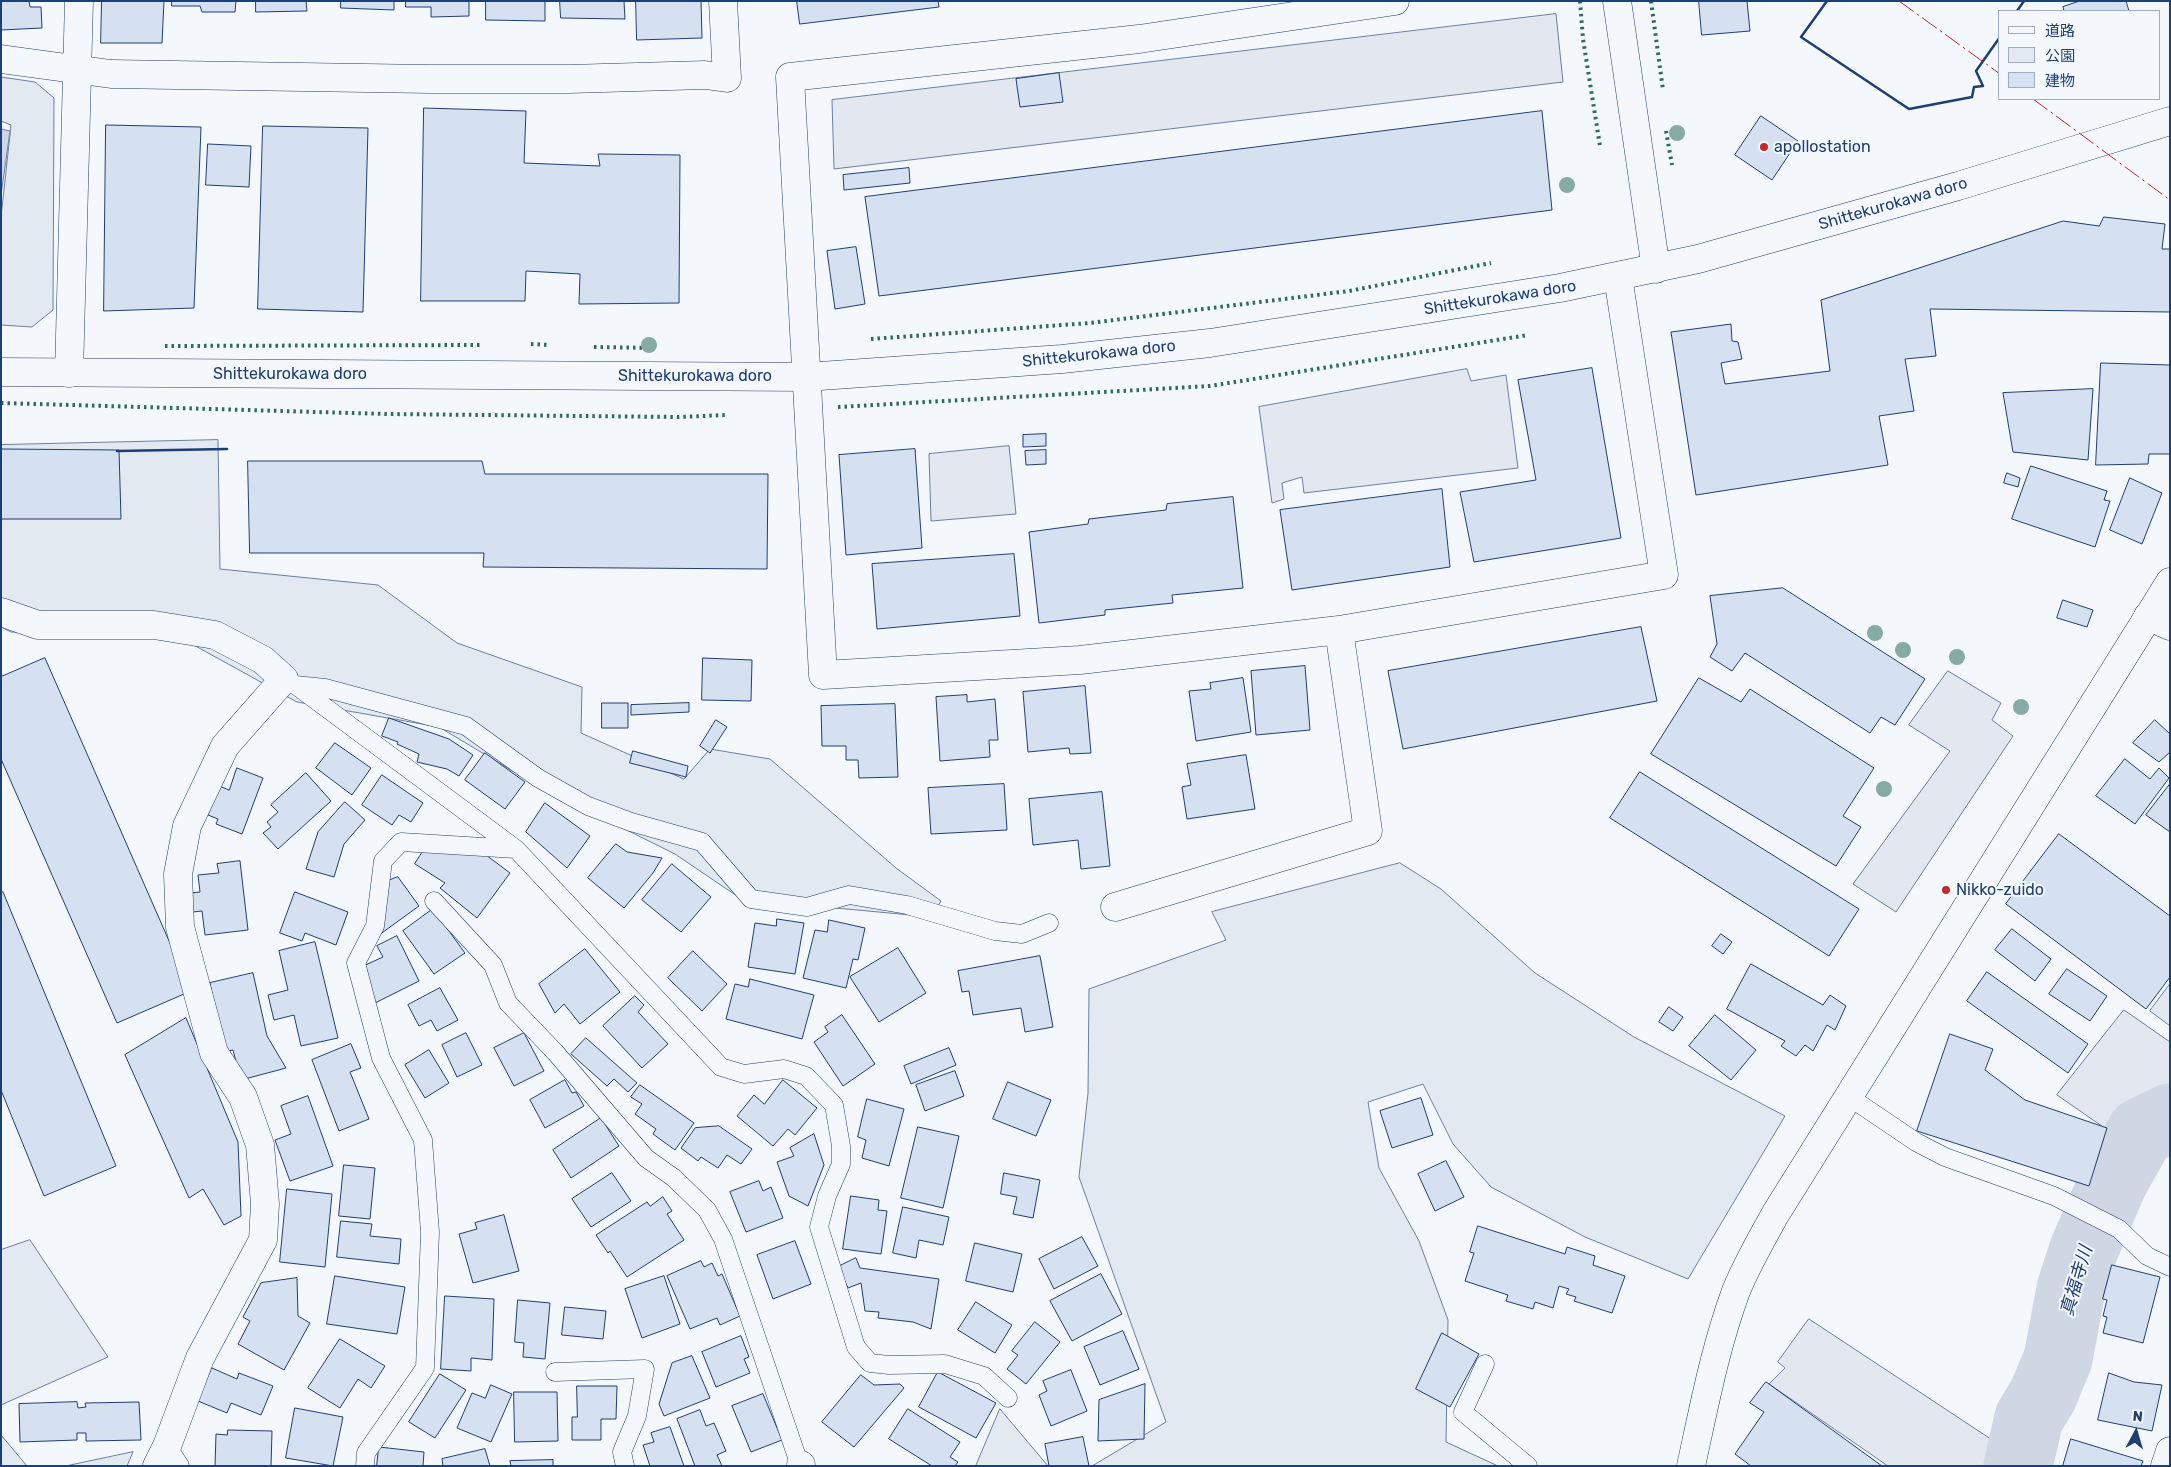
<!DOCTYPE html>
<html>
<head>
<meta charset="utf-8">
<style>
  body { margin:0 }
  #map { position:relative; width:2171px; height:1467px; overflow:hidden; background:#f4f7fb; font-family:Rubik,"Noto Sans JP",sans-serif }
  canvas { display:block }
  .frame { position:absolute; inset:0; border:2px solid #1d3f73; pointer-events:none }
  .legend { position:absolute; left:1998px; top:10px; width:162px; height:90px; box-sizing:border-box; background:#f4f7fb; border:1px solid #9eadc5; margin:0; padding:6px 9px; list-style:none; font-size:15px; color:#1d3f73 }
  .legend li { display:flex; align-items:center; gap:10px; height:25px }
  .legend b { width:25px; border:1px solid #9eadc5 }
  .north { position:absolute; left:2111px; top:1407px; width:50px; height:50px; -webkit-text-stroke:4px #f4f7fb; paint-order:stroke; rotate:6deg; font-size:14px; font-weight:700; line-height:20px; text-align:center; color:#1d3f73 }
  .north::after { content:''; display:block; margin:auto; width:18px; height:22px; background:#1d3f73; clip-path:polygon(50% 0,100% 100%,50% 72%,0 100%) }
</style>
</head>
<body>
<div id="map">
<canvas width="2171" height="1467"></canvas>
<div class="frame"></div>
<ul class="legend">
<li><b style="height:6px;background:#f4f7fb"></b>道路</li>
<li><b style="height:14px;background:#e3e9f0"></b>公園</li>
<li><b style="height:14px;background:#d5e0f0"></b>建物</li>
</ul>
<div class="north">N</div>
</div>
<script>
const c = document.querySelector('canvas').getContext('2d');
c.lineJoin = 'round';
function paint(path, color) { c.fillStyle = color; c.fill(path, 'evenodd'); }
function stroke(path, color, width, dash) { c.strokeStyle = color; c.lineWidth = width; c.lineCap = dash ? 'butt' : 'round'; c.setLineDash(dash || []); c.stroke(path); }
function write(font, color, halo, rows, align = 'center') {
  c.font = font + ' Rubik,"Noto Sans JP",sans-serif'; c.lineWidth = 4; c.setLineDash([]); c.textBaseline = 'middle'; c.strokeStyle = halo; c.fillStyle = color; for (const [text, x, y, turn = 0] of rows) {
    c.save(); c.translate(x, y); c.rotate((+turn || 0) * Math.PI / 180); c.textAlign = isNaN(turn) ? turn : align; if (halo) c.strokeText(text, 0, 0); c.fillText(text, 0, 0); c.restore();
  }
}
const green = new Path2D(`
  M1,77L35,82L54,98L53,310L32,327L1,325V217L11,125L1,121Z
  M218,440L220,569L378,585L457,643L582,687L581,733L684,779L710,749L770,759L896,868L941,901L932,917L793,904L734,894L675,854L536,785L439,727L297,702L181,638L11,632L1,627V445Z
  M1400,863L1441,889L1535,973L1634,1037L1785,1116L1688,1279L1585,1237L1491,1187L1453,1144L1423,1084L1368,1102L1379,1168L1419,1241L1448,1320L1446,1442L1498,1466H1092L1166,1422L1079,1177L1088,1093L1089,989L1226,940L1212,912Z
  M30,1240L108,1357L1,1405V1250Z
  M1000,1409L1048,1466H976Z
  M1,1435L27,1466H1Z
  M133,1452L127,1466H66Z`);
const parking = new Path2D(`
  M1556,14L1563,82L834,169L832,100Z
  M1467,369L1471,381L1506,375L1518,468L1304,493L1302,477L1282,483L1284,499L1272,503L1259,407Z
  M1009,446L1016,514L931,521L929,454Z
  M1948,671L2001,703L1992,720L2013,736L1896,912L1853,884L1950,751L1909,725Z
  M2170,984V1026L2150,1011Z
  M2124,1010L2170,1042V1103H2160L2122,1140L2057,1095Z
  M1809,1319L2009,1451L2002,1466H1888L1769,1384L1785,1368L1778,1362Z`);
const water = new Path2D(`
  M1,129L10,131L1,195Z`);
const river = new Path2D(`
  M2018,1466L2029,1418L2043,1395L2058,1359L2071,1289L2084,1249L2114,1180L2141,1132L2170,1118`);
const building = new Path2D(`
  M1,1H29L30,7H41L42,28L1,30Z
  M102,1H164L162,43H101Z
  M172,1H236L235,12H202L200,6H172Z
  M256,1H306L307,11L256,12Z
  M341,1H394V10L341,8Z
  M406,1H469V16L431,17V7H406Z
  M486,1H545V21L486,20Z
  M560,1H624L625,19L561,18Z
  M636,1H701L702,38L637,40Z
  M797,1H938L939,7L800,24Z
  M1699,1H1747L1750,31L1702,35Z
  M2080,1H2126L2129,11H2064L2063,7Z
  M1059,73L1063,102L1020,107L1016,79Z
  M424,108L526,111L524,163L600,166L598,154L680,155L679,303L579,304L580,274L526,271L525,301H421Z
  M1542,111L1552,210L879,296L865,197Z
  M1761,116L1798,141L1772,180L1735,155Z
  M106,125L201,127L194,308L104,311Z
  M263,126L368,128L363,312L258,309Z
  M208,144L251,146L249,187L206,185Z
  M909,168L910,183L844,190L843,175Z
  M2104,217L2165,224L2162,249H2170V312L1930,309L1936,356L1905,359L1914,411L1879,416L1888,465L1696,495L1671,332L1731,324L1732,341L1738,342L1742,359L1721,363L1725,384L1830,371L1821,300L2063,221L2099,226Z
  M856,247L865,304L835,309L827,251Z
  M2101,363L2170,365V454H2149L2148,464L2096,465Z
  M1592,368L1621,538L1474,562L1460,492L1536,480L1518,380Z
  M2093,389L2088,460L2013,452L2003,393Z
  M1046,434V446L1023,447V435Z
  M1,449L119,450L121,519H1Z
  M915,449L922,548L846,555L839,455Z
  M1046,450V464L1026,465L1025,451Z
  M248,461H482L485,474H768L767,569L483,567L484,553H250Z
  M2031,466L2107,491L2104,500L2110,501L2095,547L2012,519Z
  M2007,473L2020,478L2018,487L2004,483Z
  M2130,478L2162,493L2142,544L2110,530Z
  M1442,489L1450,567L1292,590L1280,510Z
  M1233,497L1243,588L1172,595L1173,603L1105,610V615L1039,623L1029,532L1088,524L1089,519L1166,510L1167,504Z
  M1014,554L1020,616L877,629L872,564Z
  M1783,588L1925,679L1895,725L1881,717L1870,733L1745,653L1732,671L1710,657L1717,644L1710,596Z
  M2063,600L2093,610L2087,627L2057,618Z
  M1641,627L1657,701L1403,749L1388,671Z
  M45,658L191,991L117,1023L1,759V677Z
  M703,658L752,660L751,701L702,700Z
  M1305,666L1310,730L1256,735L1251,671Z
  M1243,678L1251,732L1196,741L1189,691L1211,689L1210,683Z
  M1699,678L1741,702L1750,689L1874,768L1843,816L1861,827L1836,866L1651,754Z
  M1085,686L1091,753L1070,754L1069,748L1028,752L1023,692Z
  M967,695V702L995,699L998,740H989L990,757L940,761L936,697Z
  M602,703H628V728H602Z
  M689,703V712L631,715V705Z
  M895,704L898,777L859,778L858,760H846V746H822L821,706Z
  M389,718L449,739L473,755L459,776L447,769L417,762L419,754L397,744L398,742L382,736Z
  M716,720L727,727L710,753L700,746Z
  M2155,720L2170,734V752L2159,762L2133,743Z
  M335,743L371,768L352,795L316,768Z
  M633,751L688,766L686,777L630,763Z
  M485,753L525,782L505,809L465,780Z
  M1246,755L1255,809L1187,819L1182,787L1191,785L1187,764Z
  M2125,759L2150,779L2159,768L2169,778L2135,824L2096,796Z
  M237,768L263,778L242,834L216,824L218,819L208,815L219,786L229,790Z
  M1640,772L1859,909L1829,956L1610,818Z
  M306,773L331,801L278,849L263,833L271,827L267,822L278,812L271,805Z
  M382,775L423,803L411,822L399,815L392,825L362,805Z
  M1004,784L1007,830L931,834L928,788Z
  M2170,784V832L2146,815Z
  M1102,792L1110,866L1081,869L1078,840L1033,845L1029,799Z
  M345,802L365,820L344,844L334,877L306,869L318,832Z
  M545,803L590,836L567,868L526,832Z
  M2059,834L2170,916V977L2146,1009L2006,904Z
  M616,844L627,852L662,858L653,873L624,908L588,878Z
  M425,848L486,855L510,873L477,918L440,888L445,883L415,864Z
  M240,861L248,930L205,935L202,911L193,912L191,893L200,892L198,875L219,873L217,864Z
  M672,864L711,897L681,932L642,900Z
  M398,877L419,906L379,935L385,882Z
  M3,892L116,1166L44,1196L1,1090V893Z
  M295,892L348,912L336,945L305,933L302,941L280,933Z
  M433,909L465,953L434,974L403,931Z
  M777,919L804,923L795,974L748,967L755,923L776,926Z
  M829,920L865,928L858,960L853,959L846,988L803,978L815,930L827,932Z
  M2012,929L2051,959L2035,981L1995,950Z
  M1721,934L1732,942L1723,954L1712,946Z
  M397,936L419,981L375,1003L361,967L383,957L377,946Z
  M315,942L338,1038L301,1046L294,1015L274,1020L268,995L288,990L279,951Z
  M898,948L926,993L879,1022L850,977Z
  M585,949L620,992L580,1024L564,1004L555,1013L539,984Z
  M693,951L727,984L702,1011L668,978Z
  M1040,956L1053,1027L1025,1032L1021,1008L973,1015L969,991L962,992L958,971Z
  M1751,964L1823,1005L1830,995L1846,1006L1835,1030L1827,1025L1813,1051L1805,1045L1796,1056L1781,1046L1785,1041L1727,1009Z
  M2067,969L2107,996L2090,1021L2049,994Z
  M1987,972L2088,1044L2068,1073L1967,1001Z
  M253,973L267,1036L286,1068L241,1080L233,1050L223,1052L210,983Z
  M750,979L814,995L802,1039L726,1019L735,984L748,987Z
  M440,988L458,1020L437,1031L431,1020L419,1026L408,1005Z
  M635,996L644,1005L638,1012L668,1044L642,1068L603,1026Z
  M1669,1007L1683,1017L1673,1031L1659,1022Z
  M842,1015L875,1064L843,1086L814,1042L828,1032L825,1027Z
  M1715,1015L1756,1050L1731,1080L1689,1046Z
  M186,1018L238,1142L241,1216L224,1225L203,1189L189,1198L125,1055Z
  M466,1033L482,1065L457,1077L442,1045Z
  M524,1033L544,1071L514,1086L494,1048Z
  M1950,1034L1993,1049L1985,1070L2025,1100L2107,1128L2089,1186L1917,1131Z
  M586,1038L637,1083L628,1092L614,1079L607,1086L571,1054Z
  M351,1044L361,1068L350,1072L369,1119L339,1131L312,1060Z
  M949,1048L956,1065L911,1084L904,1066Z
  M429,1050L449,1083L425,1098L405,1065Z
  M955,1071L964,1096L925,1111L916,1085Z
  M565,1080L572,1093L576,1092L584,1106L545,1128L530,1100Z
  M783,1080L817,1108L795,1135L788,1129L773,1146L737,1116L754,1095L764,1104Z
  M1008,1082L1051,1100L1036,1136L993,1119Z
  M640,1085L694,1123L675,1150L653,1134L656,1129L635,1114L642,1104L631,1097Z
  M308,1096L333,1166L290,1181L275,1140L291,1134L281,1106Z
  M1421,1098L1433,1135L1392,1148L1380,1111Z
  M867,1099L904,1109L889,1166L862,1158L866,1140L858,1137Z
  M601,1118L619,1146L571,1178L553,1150Z
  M719,1126L752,1149L741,1164L727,1155L718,1168L701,1157L698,1161L681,1148L695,1128Z
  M918,1127L959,1136L943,1208L901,1198Z
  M814,1134L824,1165L808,1206L789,1196L777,1162L794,1156L790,1148Z
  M1446,1161L1464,1197L1435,1211L1418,1174Z
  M344,1165L375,1168L370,1219L339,1216Z
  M612,1173L631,1201L591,1227L572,1199Z
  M1004,1173L1040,1180L1033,1218L1013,1214L1017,1197L1001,1194Z
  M759,1181L763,1191L771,1187L783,1218L746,1232L730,1192Z
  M287,1189L332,1194L325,1267L280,1262Z
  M851,1196L879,1200L878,1210L887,1211L881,1254L843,1249Z
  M663,1197L672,1211L667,1214L684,1240L627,1277L610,1251L608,1253L596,1235L647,1202L650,1206Z
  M903,1207L949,1217L943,1245L919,1240L916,1258L893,1253Z
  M504,1215L519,1271L473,1283L459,1234L477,1229L475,1223Z
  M341,1221L372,1224L370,1236L401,1239L399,1264L337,1257Z
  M1478,1226L1565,1254L1567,1247L1595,1256L1593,1265L1625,1276L1612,1313L1574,1301L1576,1297L1566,1294L1569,1289L1559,1286L1553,1308L1535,1302L1533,1309L1506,1301L1508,1295L1465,1281L1474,1253L1470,1252Z
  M1082,1237L1098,1266L1054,1289L1039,1259Z
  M795,1241L811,1284L773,1299L757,1255Z
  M975,1243L1022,1254L1013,1292L966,1281Z
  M856,1258L860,1268L939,1279L931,1329L913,1322L878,1318L879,1312L865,1311L861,1283L848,1288L838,1267Z
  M701,1261L704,1267L712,1263L718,1276L722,1274L740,1316L720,1325L717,1318L690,1329L667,1276Z
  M2112,1265L2160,1277L2143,1343L2103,1333L2107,1317L2103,1316L2107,1300L2103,1299Z
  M1101,1274L1122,1314L1072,1341L1050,1301Z
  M335,1276L405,1287L397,1334L327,1324Z
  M664,1276L680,1324L642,1338L625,1289Z
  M297,1278L298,1316L310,1323L284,1370L238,1344L250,1321L243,1317L261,1283Z
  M445,1296L494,1299L492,1360L471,1358V1371L441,1369Z
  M518,1300L550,1303L545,1359L523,1357L524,1343L515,1342Z
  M976,1302L1012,1325L995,1353L958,1330Z
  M565,1307L606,1311L603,1339L562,1335Z
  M1035,1322L1060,1342L1026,1384L1007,1369L1018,1355L1012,1351Z
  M1123,1331L1139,1369L1100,1385L1084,1347Z
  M1442,1333L1479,1354L1450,1407L1416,1389Z
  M741,1336L749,1357L744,1359L750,1373L716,1387L702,1352Z
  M340,1339L385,1366L371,1388L358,1379L340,1408L308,1388Z
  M692,1356L710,1398L664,1416L659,1404L672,1363Z
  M212,1368L237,1379L239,1373L273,1386L261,1415L231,1403L227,1413L198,1401Z
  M1071,1370L1087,1411L1051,1426L1039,1395L1047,1391L1043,1381Z
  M938,1372L996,1403L976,1438L919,1407Z
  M2109,1373L2134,1382L2162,1385L2152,1431L2098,1420Z
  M440,1374L466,1390L435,1438L409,1422Z
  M861,1375L874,1385L900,1384L904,1388L854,1447L822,1422Z
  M1766,1382L1769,1384L1882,1466H1751L1735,1454L1764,1412L1750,1403Z
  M1145,1384L1144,1439L1098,1441L1099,1400Z
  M491,1385L512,1394L491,1442L457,1428L472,1393L485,1398Z
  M577,1386H617L616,1419H601V1440H572V1417H577Z
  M514,1392H557L558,1441L515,1442Z
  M763,1394L782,1440L751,1452L732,1406Z
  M77,1402L78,1408L86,1407L85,1403L139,1402L141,1440L86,1441V1433H77V1440L20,1442L19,1404Z
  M295,1408L343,1417L333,1466L286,1458Z
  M908,1409L960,1442L950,1457L958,1462L955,1466H932L889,1439Z
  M700,1410L706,1426L714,1423L726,1451L717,1455L722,1466H695L677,1419Z
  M670,1427L684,1466H650L643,1445L654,1442L651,1433Z
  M228,1430L272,1431L271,1466H215L216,1434L227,1435Z
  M1083,1437L1089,1466H1049L1045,1444Z
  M2071,1439L2143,1461L2141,1466H2063Z
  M379,1447L424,1452L423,1466H377Z
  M485,1449L490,1466H443L442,1459Z
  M553,1460V1466H511L510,1461Z`);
const lane = new Path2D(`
  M294,684L516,849L721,1067L744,1074L784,1069L806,1076L834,1105L841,1146V1164L827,1196L819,1227L856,1347L870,1363L889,1365L945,1364L984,1376L1008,1398
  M295,685L325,688L466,726L538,778L588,806L631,822L702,842L751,899L807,907L849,895L907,905L995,931L1022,934L1049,923
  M434,901L493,965L508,1003L555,1052L646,1158L674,1178L707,1210L723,1239L800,1466
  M1848,1096L1916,1142L1945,1157L2054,1196L2119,1229L2147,1256L2170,1267
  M1485,1364L1463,1412L1528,1466
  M555,1372L645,1369L637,1416L622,1452L625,1466
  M167,1446L180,1466
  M365,1466L366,1453L425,1368L430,1232L423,1140L381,1058L356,963L375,926L383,861L401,842L516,849`);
const street = new Path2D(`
  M1395,1L1139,39L790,77L823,675L1080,660L1339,630L1664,575L1618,277
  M1,59L111,74L429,79H569L705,75L727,78L723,1
  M69,373L79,1
  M1,612L38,625H154L215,635L263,660L284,679L225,746L187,826L178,874L180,927L214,1053L243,1097L260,1145L265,1204L263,1240L200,1358L167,1446L157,1466
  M2148,616L2170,626
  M1115,907L1368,831L1339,630
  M801,1465V1466
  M2165,1466L2170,1451`);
const secondary = new Path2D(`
  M1617,1L1656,269
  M1691,1466C1704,1407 1715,1348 1736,1291C1747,1264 1762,1238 1776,1213L2170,582`);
const primary = new Path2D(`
  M1,372L806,377L1062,359L1210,343L1560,288L1698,259L1958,186L2170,121`);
const hedge = new Path2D(`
  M1580,1L1583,39L1600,146
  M1651,1L1663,90
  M1666,131L1672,165
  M871,339L1090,323L1349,291L1491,263
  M531,344L550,345
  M165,346L481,345
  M594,347L658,348
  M1,403L387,414L679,417L726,415
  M838,407L1210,386L1528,335`);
const wall = new Path2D(`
  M1827,1L1801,37L1909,109L1972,97L1974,87L1983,86L1976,71L2000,37
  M2017,11L2024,1
  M117,451L227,449`);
const power = new Path2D(`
  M1899,1L2000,74
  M2033,99L2170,200`);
const trees = [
  [1677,133],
  [1567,185],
  [649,345],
  [1875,633],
  [1903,650],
  [1957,657],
  [2021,707],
  [1884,789]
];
const markers = [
  [1764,147,5,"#c62828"],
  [1946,890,5,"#c62828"]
];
const poiNames = [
  ["apollostation",1774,147],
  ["Nikko-zuido",1956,890]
];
const streetNames = [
  ["Shittekurokawa doro",1893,204,-16],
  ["Shittekurokawa doro",1500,298,-9],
  ["Shittekurokawa doro",1099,354,-6],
  ["Shittekurokawa doro",290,374],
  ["Shittekurokawa doro",695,376]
];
const waterNames = [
  ["真福寺川",2077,1281,-74]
];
paint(green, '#e3e9f0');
stroke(green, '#687fa3', 1);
paint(parking, '#e3e8f0');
stroke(parking, '#687fa3', 1);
paint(water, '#cfd7e4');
stroke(water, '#687fa3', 1);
stroke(river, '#cfd7e4', 69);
paint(building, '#d5e0f0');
stroke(building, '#1d3f73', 1);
stroke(lane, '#1d3f73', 19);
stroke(street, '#1d3f73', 29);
stroke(secondary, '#1d3f73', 29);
stroke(primary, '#1d3f73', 29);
stroke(lane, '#f4f7fb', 18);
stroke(street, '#f4f7fb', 28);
stroke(secondary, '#f4f7fb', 28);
stroke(primary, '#f4f7fb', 28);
stroke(hedge, '#2c6c60', 4, [2.5, 4]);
stroke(wall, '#1d3f73', 2.5);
stroke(power, '#c62828', 1, [18, 4, 2.5, 4]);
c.fillStyle = '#86aba6';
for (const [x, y] of trees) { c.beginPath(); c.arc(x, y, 8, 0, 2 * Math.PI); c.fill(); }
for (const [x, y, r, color] of markers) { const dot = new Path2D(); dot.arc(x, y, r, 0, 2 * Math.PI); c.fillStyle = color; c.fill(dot); stroke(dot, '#f4f7fb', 2); }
write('16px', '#1d3f73', '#f4f7fb', poiNames, 'left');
write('16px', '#1d3f73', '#f4f7fb', streetNames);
write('italic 18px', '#1d3f73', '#f4f7fb', waterNames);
</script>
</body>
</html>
